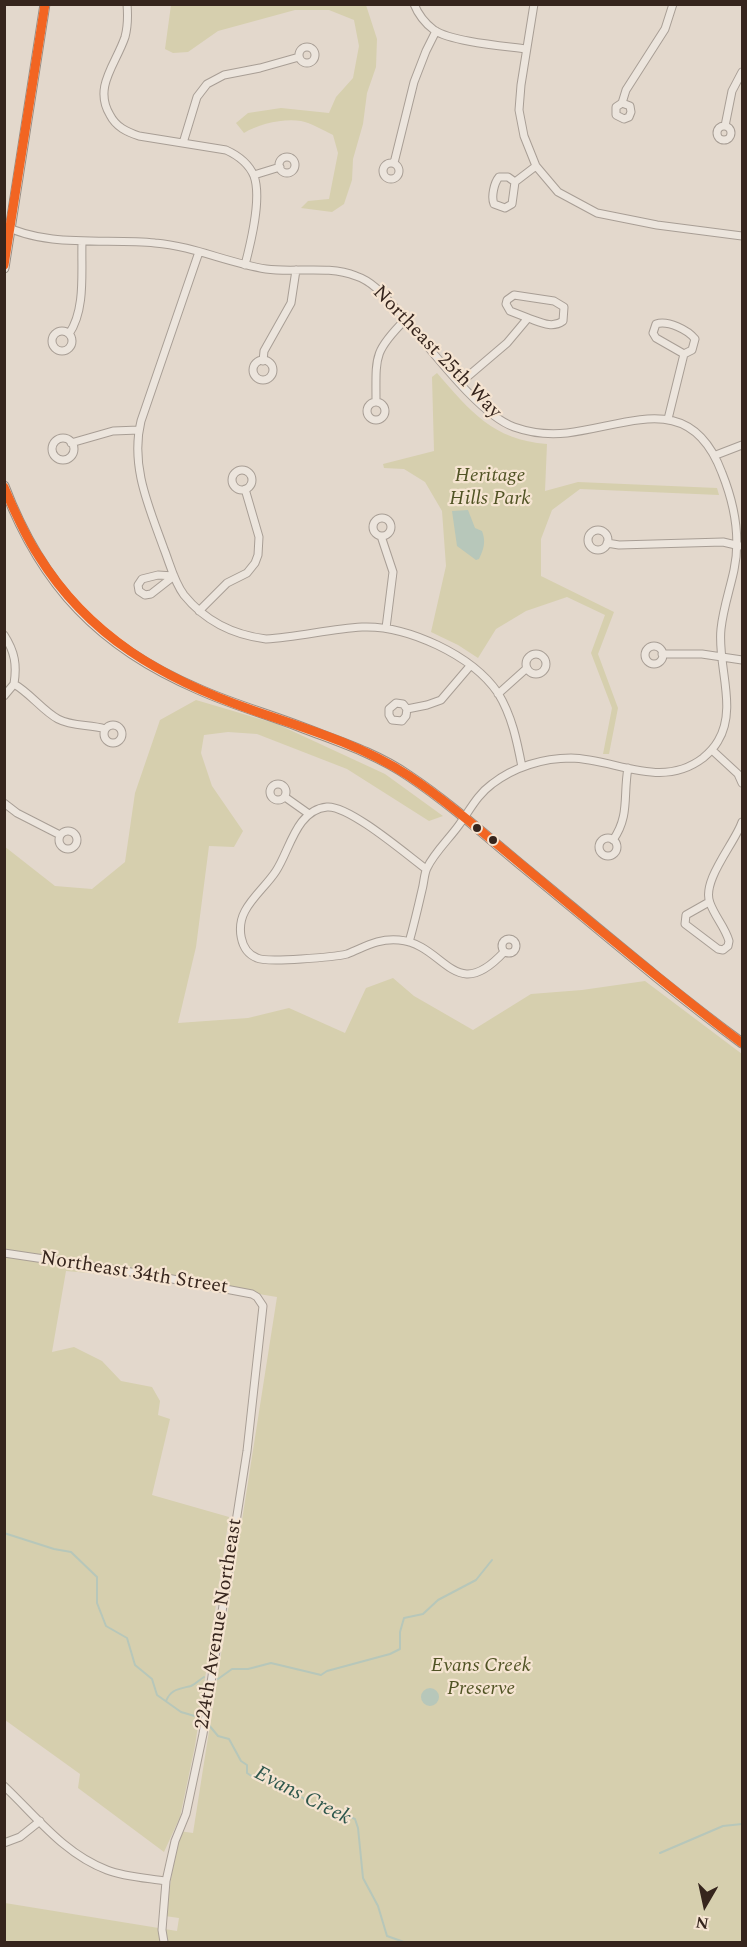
<!DOCTYPE html>
<html>
<head>
<meta charset="utf-8">
<style>
  body { margin:0 }
  #map { position:relative; width:747px; height:1947px; overflow:hidden; background:#e3d8cc; font-family:Spectral,serif }
  canvas { display:block }
  .frame { position:absolute; inset:0; border:6px solid #36251d; pointer-events:none }
  .north { position:absolute; left:675px; top:1875px; width:60px; height:60px; -webkit-text-stroke:4px #f5e4d1; paint-order:stroke; rotate:189deg; font-size:16px; font-weight:700; line-height:24px; text-align:center; color:#36251d }
  .north::after { content:''; display:block; margin:auto; width:21px; height:27px; background:#36251d; clip-path:polygon(50% 0,100% 100%,50% 72%,0 100%) }
</style>
</head>
<body>
<div id="map">
<canvas width="747" height="1947"></canvas>
<div class="frame"></div>
<div class="north">N</div>
</div>
<script>
const c = document.querySelector('canvas').getContext('2d');
c.lineJoin = 'round';
function paint(path, color) { c.fillStyle = color; c.fill(path, 'evenodd'); }
function stroke(path, color, width, dash) { c.strokeStyle = color; c.lineWidth = width; c.lineCap = dash ? 'butt' : 'round'; c.setLineDash(dash || []); c.stroke(path); }
function write(font, color, halo, rows, align = 'center') {
  c.font = font + ' Spectral,serif'; c.lineWidth = 4.5; c.setLineDash([]); c.textBaseline = 'middle'; c.strokeStyle = halo; c.fillStyle = color; for (const [text, x, y, turn = 0] of rows) {
    c.save(); c.translate(x, y); c.rotate((+turn || 0) * Math.PI / 180); c.textAlign = isNaN(turn) ? turn : align; if (halo) c.strokeText(text, 0, 0); c.fillText(text, 0, 0); c.restore();
  }
}
const green = new Path2D(`
  M171,5H366L377,39L376,67L367,93L363,124L353,159L352,180L344,204L332,212L301,208L308,201L329,199L338,153L333,135C323,130 311,123 301,121C284,118 258,124 244,133L236,123L248,113L281,108L329,113L336,97L353,78L359,46L354,20L329,10H295L218,31L188,52L173,53L165,49Z
  M437,373C470,411 493,440 547,444L545,491L578,482L717,488L719,495L580,489L552,510L541,539V576L614,612L598,654L618,708L609,754H603L612,708L591,653L605,615L567,597L526,611L496,629L478,658L458,645L431,632L446,566L442,511L425,482L404,469L384,468L383,464L434,451L432,377Z
  M196,700L277,724L385,774L443,816L429,821L347,769L257,734L228,732L204,735L201,753L212,786L243,831L234,847L209,846L196,947L178,1023L248,1018L289,1008L345,1033L366,988L393,978L414,996L473,1030L531,994L582,990L645,981L742,1054V1942H5V1903L177,1931L179,1918L165,1916L179,1831L193,1833L277,1297L124,1272L123,1276L66,1271L52,1352L74,1347L102,1361L121,1381L152,1387L160,1401L158,1415L170,1419L152,1495L229,1517L195,1746L180,1817L164,1852L78,1788L80,1774L5,1720L4,846L55,886L92,889L125,862L135,793L160,720Z`);
const water = new Path2D(`
  M468,510L475,528L482,531C486,541 484,549 479,559L476,560L457,546L452,511Z
  M421 1697a9 9 0 1 1 18 0a9 9 0 1 1-18 0Z`);
const stream = new Path2D(`
  M4,1533L54,1549L71,1552L97,1577V1603L106,1626L127,1638L135,1665L152,1679L157,1695L181,1712L198,1717
  M218,1679L232,1669H248L271,1663L321,1675L327,1671L390,1654L400,1649V1632L404,1618L423,1614L438,1600L476,1580L492,1560
  M166,1701C171,1689 179,1689 191,1686C196,1684 199,1680 204,1677
  M208,1724L218,1736L229,1739L241,1761L247,1765V1773L253,1777L274,1780L290,1788L312,1805L322,1809L334,1810L355,1819L358,1828L363,1878L378,1906L387,1936L404,1942
  M660,1853L723,1826L742,1824`);
const street = new Path2D(`
  M127,4C128,16 128,26 125,37C116,64 93,87 110,115C116,127 127,132 139,136L226,150C237,155 249,164 254,176C262,198 251,242 245,265
  M414,4C418,14 426,24 434,30C452,42 504,46 526,49
  M534,4L521,85L519,110L524,136L536,166L558,192L597,213L657,225L742,236
  M299 55a8 8 0 1 1 16 0a8 8 0 1 1-16 0Z
  M622,103L630,106L631,112L629,117L624,119L616,115V107L622,103L626,90L665,29L673,4
  M717 133a7 7 0 1 1 14 0a7 7 0 1 1-14 0Z
  M725,126L732,91L742,72
  M183,143L197,97L207,84L224,75L260,68L299,57
  M279 165a8 8 0 1 1 16 0a8 8 0 1 1-16 0Z
  M383 171a8 8 0 1 1 16 0a8 8 0 1 1-16 0Z
  M394,163L414,82L426,51L436,31
  M254,175L280,167
  M515,182L512,204L505,208L494,204C491,197 494,183 499,177H508L515,182L536,166
  M4,225C44,248 110,238 155,243C193,246 228,263 266,269C295,273 328,265 356,276C374,282 385,297 397,310C425,341 477,414 514,427C531,433 549,435 567,433C631,425 691,390 722,473C734,503 741,537 734,570C730,589 723,609 721,629C717,665 738,708 718,741C714,748 709,753 703,758C661,790 616,759 571,758C543,758 514,767 492,784C477,795 470,810 459,825C449,839 434,853 427,868C424,874 424,883 422,890C418,907 414,925 409,942
  M199,252L141,421C130,466 149,507 164,549C170,564 174,582 184,595C205,621 234,635 266,639C298,637 330,629 362,627C407,625 472,655 498,693C512,716 517,741 522,767
  M52 341a10 10 0 1 1 20 0a10 10 0 1 1-20 0Z
  M69,334C86,309 81,271 82,242
  M253 370a10 10 0 1 1 20 0a10 10 0 1 1-20 0Z
  M263,361L264,351L291,303L296,270
  M460,383L507,343L528,318C540,322 552,329 563,321L564,307L554,301L514,295L507,300L506,304L510,311L528,318
  M367 411a9 9 0 1 1 18 0a9 9 0 1 1-18 0Z
  M376,402C376,357 373,352 405,320
  M668,419L684,354L692,350L695,339C688,330 668,320 656,324L653,333L656,338L684,354
  M52 449a11 11 0 1 1 22 0a11 11 0 1 1-22 0Z
  M71,443L113,431L139,430
  M716,455L742,445
  M232 480a10 10 0 1 1 20 0a10 10 0 1 1-20 0Z
  M373 527a9 9 0 1 1 18 0a9 9 0 1 1-18 0Z
  M588 540a10 10 0 1 1 20 0a10 10 0 1 1-20 0Z
  M381,536L393,572L386,628
  M607,543L619,545L723,542L740,546
  M158,575L174,576L151,594L145,595L139,591L138,585L142,579Z
  M199,611L227,583L247,573L255,563L258,555L259,537L245,489
  M4,635C15,652 17,665 14,684C30,693 43,711 58,719C73,727 90,724 105,729
  M645 655a9 9 0 1 1 18 0a9 9 0 1 1-18 0Z
  M526 664a10 10 0 1 1 20 0a10 10 0 1 1-20 0Z
  M662,654H702L742,660
  M498,694L527,668
  M4,696L14,684
  M407,709L406,716L402,721L392,720L389,715V709L396,703L403,704L407,709L427,705L441,700L470,666
  M104 734a9 9 0 1 1 18 0a9 9 0 1 1-18 0Z
  M712,750L738,774L742,783
  M270 792a8 8 0 1 1 16 0a8 8 0 1 1-16 0Z
  M285,797L309,814
  M4,803L17,813L60,835
  M59 840a9 9 0 1 1 18 0a9 9 0 1 1-18 0Z
  M599 847a9 9 0 1 1 18 0a9 9 0 1 1-18 0Z
  M613,840C630,816 623,795 628,768
  M426,869C407,855 349,805 327,807C296,810 290,850 276,871C267,885 253,896 245,911C237,926 239,951 257,958C267,963 335,957 347,954C365,947 378,938 399,940C445,944 454,1006 504,952
  M709,902L686,915L685,924L718,949L723,950L728,946L729,941C725,927 715,917 710,903C701,881 735,843 742,822
  M502 946a7 7 0 1 1 14 0a7 7 0 1 1-14 0Z
  M4,1253L151,1275L252,1294L257,1297L263,1306L247,1451L203,1734L186,1814L175,1841L166,1881L162,1930L164,1942
  M4,1786C36,1816 64,1854 107,1870C125,1877 147,1878 166,1881
  M4,1843L20,1837L40,1821`);
const secondary = new Path2D(`
  M4,268L45,4
  M4,486C42,586 100,647 198,689C231,704 267,714 301,727C337,741 376,753 409,776C448,802 484,834 520,864C593,924 666,987 742,1043`);
const bus1 = new Path2D(`
  M4,265L45,4
  M4,487C14,510 24,534 38,555C89,637 163,679 252,710C305,728 362,745 409,776C451,804 489,838 528,870C599,929 669,988 742,1043`);
const markers = [
  [477,828,5,"#36251d"],
  [493,840,5,"#36251d"]
];
const streetNames = [
  ["Northeast 25th Way",436,353,46],
  ["Northeast 34th Street",134,1274,9],
  ["224th Avenue Northeast",220,1624,-81]
];
const parkNames = [
  ["Heritage",490,477],
  ["Hills Park",490,500],
  ["Evans Creek",481,1667],
  ["Preserve",481,1690]
];
const waterNames = [
  ["Evans Creek",302,1797,27]
];
paint(green, '#d6cfae');
paint(water, '#b7c7ba');
stroke(stream, '#b7c7ba', 2);
stroke(street, '#a89e95', 9);
stroke(secondary, '#988d84', 11);
stroke(street, '#ece5dd', 7);
stroke(secondary, '#ece5dd', 9);
stroke(bus1, '#f26522', 9);
for (const [x, y, r, color] of markers) { const dot = new Path2D(); dot.arc(x, y, r, 0, 2 * Math.PI); c.fillStyle = color; c.fill(dot); stroke(dot, '#f5e4d1', 2); }
write('20px', '#36251d', '#f5e4d1', streetNames);
write('italic 20px', '#505324', '#f5e4d1', parkNames);
write('italic 21px', '#2d564c', '#f5e4d1', waterNames);
</script>
</body>
</html>
